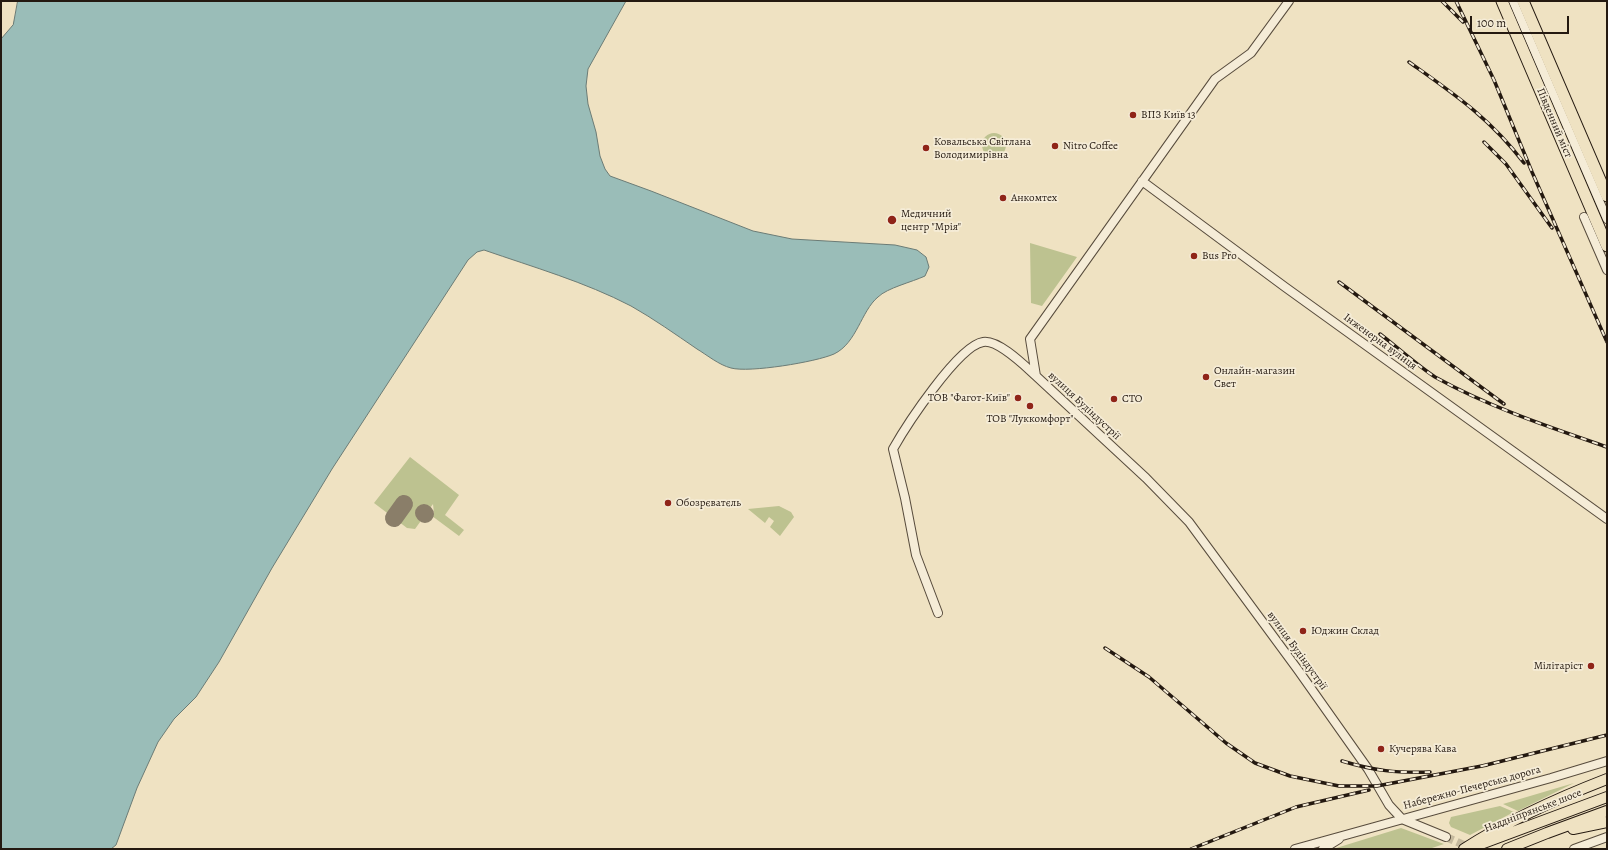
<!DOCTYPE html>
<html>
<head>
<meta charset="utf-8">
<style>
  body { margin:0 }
  #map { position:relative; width:1608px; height:850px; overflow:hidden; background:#efe2c2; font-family:Alegreya,serif }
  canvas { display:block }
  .frame { position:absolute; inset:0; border:2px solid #241910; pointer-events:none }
  .scale { position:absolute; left:1470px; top:16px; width:99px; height:18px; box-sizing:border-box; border:2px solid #241910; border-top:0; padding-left:5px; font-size:12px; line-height:14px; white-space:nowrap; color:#241910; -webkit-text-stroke:3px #f5ecd7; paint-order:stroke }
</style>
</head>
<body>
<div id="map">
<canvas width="1608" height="850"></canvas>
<div class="frame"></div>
<div class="scale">100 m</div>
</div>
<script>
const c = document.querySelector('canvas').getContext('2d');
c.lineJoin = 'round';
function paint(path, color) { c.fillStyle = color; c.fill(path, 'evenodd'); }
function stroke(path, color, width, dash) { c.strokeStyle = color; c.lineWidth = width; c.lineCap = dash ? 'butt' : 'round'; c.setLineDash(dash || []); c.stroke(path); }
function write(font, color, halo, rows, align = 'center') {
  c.font = font + ' Alegreya,serif'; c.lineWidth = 3.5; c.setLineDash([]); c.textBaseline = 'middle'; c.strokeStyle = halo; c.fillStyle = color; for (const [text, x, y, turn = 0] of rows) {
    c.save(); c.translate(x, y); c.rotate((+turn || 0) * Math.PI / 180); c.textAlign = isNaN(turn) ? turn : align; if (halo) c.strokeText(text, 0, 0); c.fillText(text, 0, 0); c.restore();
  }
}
const green = new Path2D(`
  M982 145a12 12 0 1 1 24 0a12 12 0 1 1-24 0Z
  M1030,243L1077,257L1042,306L1031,303Z
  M410,457L459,495L445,515L464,530L459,536L432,516L434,513L433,504L415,529L407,528L374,503Z
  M779,506L791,512L794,517L780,536L770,527L774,521L769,517L765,523L748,509Z
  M1574,783L1518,811L1503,804Z
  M1500,806L1514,812L1470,835L1451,827L1449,823L1451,817Z
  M1401,828L1444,844L1429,849H1333Z`);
const water = new Path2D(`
  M18,1H626L588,69L586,86L588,104L596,132L600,156L605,169L610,176L651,191L753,231L792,239L895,245L917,250L926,257L929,267L925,276C912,282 887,288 878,297C861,311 857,343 834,354C816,362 749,373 731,368C719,365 707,355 697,349C675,334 654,319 631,306C585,282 533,267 484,250L477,252L468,260L332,469L272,568L219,662L196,697L174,719L158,742L137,788L116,845L111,849H1V39L13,25Z`);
const taxiway = new Path2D(`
  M424,513L425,514
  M394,518L404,504`);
const minorTunnel = new Path2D(`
  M1446,837L1471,848`);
const minor = new Path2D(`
  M1289,1L1251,53L1215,79L1030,339L1036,376L1146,478L1189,522L1298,670L1368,769L1389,805L1402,819L1446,837
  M1513,1L1607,219
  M1142,181L1285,287L1607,519
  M1584,217L1607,270
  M938,613L916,555L905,498L893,449C906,426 958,346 983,342C998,339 1025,366 1036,376
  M1295,849L1551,778L1607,761
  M1323,849L1339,839
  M1574,849L1607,837`);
const major = new Path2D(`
  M1573,829L1607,822
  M1478,845L1607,797
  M1464,849C1509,820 1558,798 1607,779
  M1507,849L1547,833L1607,811`);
const highway = new Path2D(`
  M1502,1L1607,246
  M1523,1L1607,196`);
const rail = new Path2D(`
  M1442,1L1463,22
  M1456,1L1494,80L1532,172L1607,342
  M1409,62C1454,94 1490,118 1524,163
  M1484,142L1506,164L1552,228
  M1339,282L1504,404
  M1380,334C1397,347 1418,366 1435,377C1489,407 1549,427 1607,447
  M1105,648L1149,677L1226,743L1255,763L1290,776L1339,786H1377L1487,765
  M1342,761C1375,771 1396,773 1430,772
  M1482,766L1607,735
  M1191,849L1296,807L1369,790`);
const markers = [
  [1133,115,4,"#8f2418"],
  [1055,146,4,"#8f2418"],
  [926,148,4,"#8f2418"],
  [1003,198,4,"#8f2418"],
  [892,220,5,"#8f2418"],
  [1194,256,4,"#8f2418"],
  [1206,377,4,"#8f2418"],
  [1018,398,4,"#8f2418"],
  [1114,399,4,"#8f2418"],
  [1030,406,4,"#8f2418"],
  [668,503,4,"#8f2418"],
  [1303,631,4,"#8f2418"],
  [1591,666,4,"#8f2418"],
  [1381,749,4,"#8f2418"]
];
const poiNames = [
  ["ВПЗ Київ 13",1141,115],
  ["Ковальська Світлана",934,142],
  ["Володимирівна",934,155],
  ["Nitro Coffee",1063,146],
  ["Анкомтех",1011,198],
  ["Медичний",901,214],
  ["центр \"Мрія\"",901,227],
  ["Bus Pro",1202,256],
  ["Онлайн-магазин",1214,371],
  ["Свет",1214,384],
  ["ТОВ \"Фагот-Київ\"",1010,398,"right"],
  ["СТО",1122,399],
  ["ТОВ \"Луккомфорт\"",1030,419,"center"],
  ["Обозрєватєль",676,503],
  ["Юджин Склад",1311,631],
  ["Мілітаріст",1583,666,"right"],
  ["Кучерява Кава",1389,749]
];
const streetNames = [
  ["Південний міст",1554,123,67],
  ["Інженерна вулиця",1380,342,36],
  ["вулиця Будіндустрії",1084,406,43],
  ["вулиця Будіндустрії",1297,651,54],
  ["Набережно-Печерська дорога",1472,788,-15],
  ["Наддніпрянське шосе",1533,811,-21]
];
paint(green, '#bdc290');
paint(water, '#9abdb8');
stroke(water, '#6b7b75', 1);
stroke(taxiway, '#8a7e69', 18);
stroke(minorTunnel, '#c6ba9e', 8, [8, 4]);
stroke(minor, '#574b3c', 10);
stroke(major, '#241910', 12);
stroke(highway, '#241910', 13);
stroke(minor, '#f5ecd7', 8);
stroke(major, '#efe2c2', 10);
stroke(highway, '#efe2c2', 11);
stroke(rail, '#241910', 3.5);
stroke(rail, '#f5ecd7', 2, [6]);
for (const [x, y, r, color] of markers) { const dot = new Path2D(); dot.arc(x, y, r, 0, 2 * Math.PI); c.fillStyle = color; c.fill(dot); stroke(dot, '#f5ecd7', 1.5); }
write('11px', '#241910', '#f5ecd7', poiNames, 'left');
write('11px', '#241910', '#f5ecd7', streetNames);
</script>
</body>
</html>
